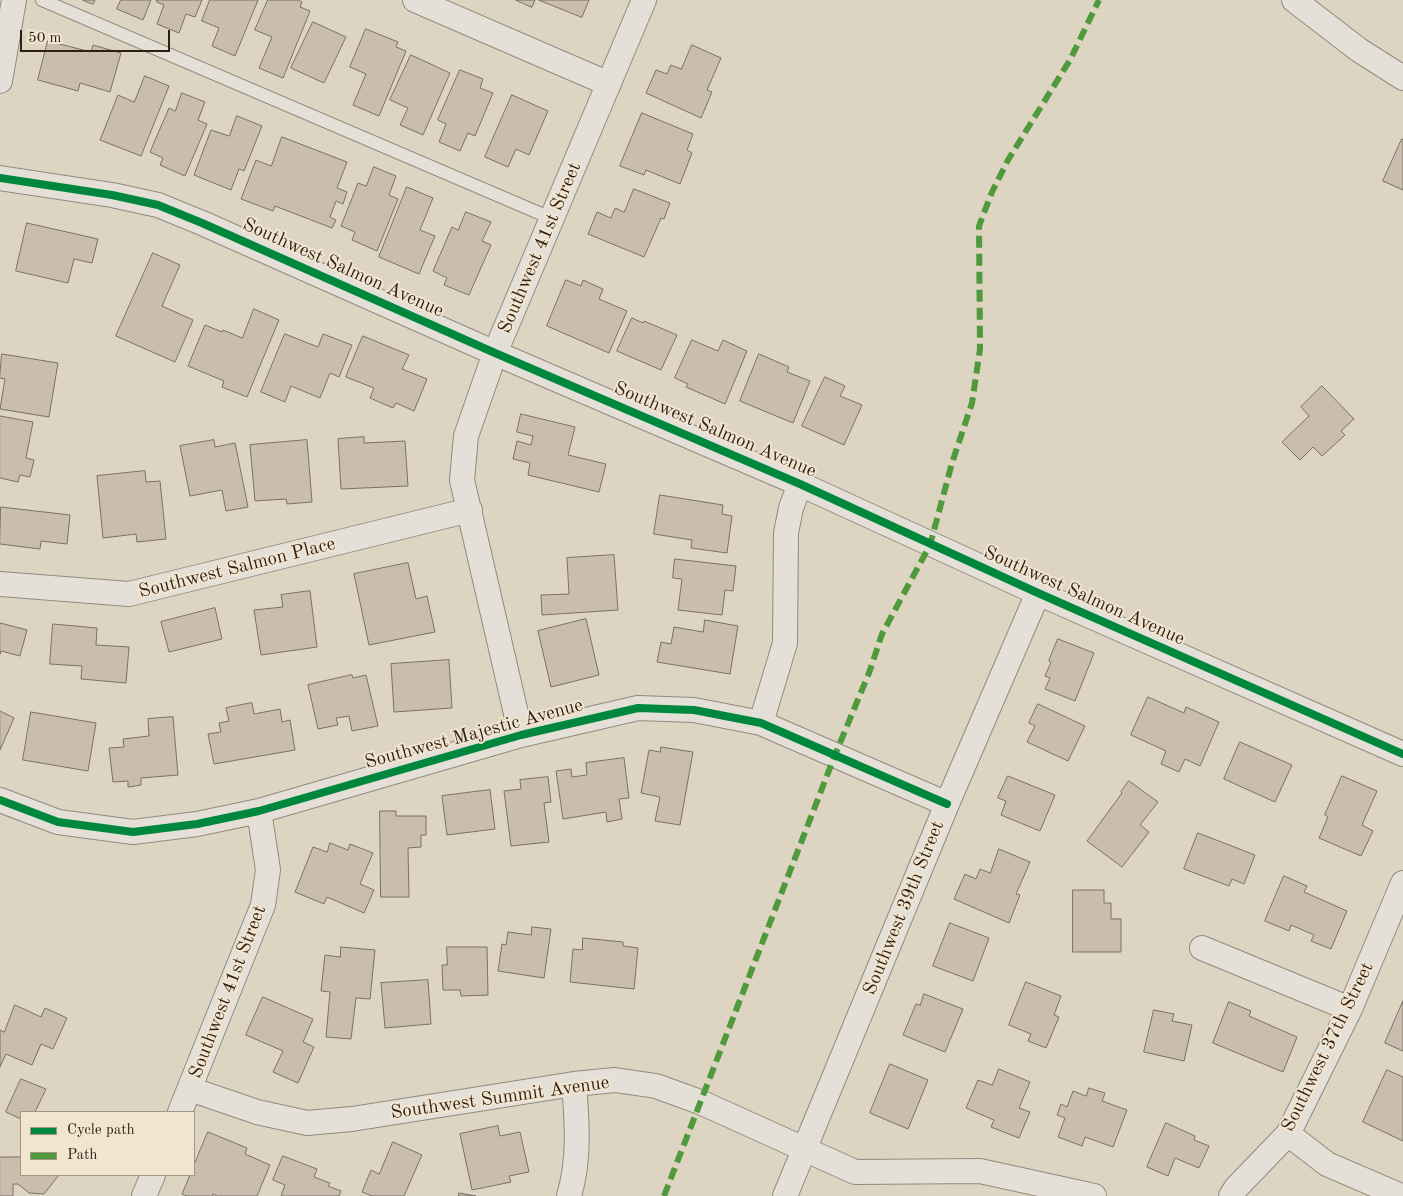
<!DOCTYPE html>
<html>
<head>
<meta charset="utf-8">
<style>
  body { margin:0 }
  #map { position:relative; width:1403px; height:1196px; overflow:hidden; background:#ddd4c2; font-family:"Old Standard TT",serif }
  canvas { display:block }
  .legend { position:absolute; left:20px; top:1111px; width:175px; height:65px; box-sizing:border-box; background:#f1e5d0; border:1px solid #a39584; margin:0; padding:6px 9px; list-style:none; font-size:15px; color:#2f1e13 }
  .legend li { display:flex; align-items:center; gap:10px; height:25px }
  .legend b { width:25px; border:1px solid #a39584 }
  .scale { position:absolute; left:20px; top:30px; width:150px; height:22px; box-sizing:border-box; border:2px solid #2f1e13; border-top:0; padding-left:6px; font-size:15px; line-height:18px; white-space:nowrap; color:#2f1e13; -webkit-text-stroke:4px #f1e5d0; paint-order:stroke }
</style>
</head>
<body>
<div id="map">
<canvas width="1403" height="1196"></canvas>
<ul class="legend">
<li><b style="height:6px;background:#00873e"></b>Cycle path</li>
<li><b style="height:6px;background:#509a3d"></b>Path</li>
</ul>
<div class="scale">50 m</div>
</div>
<script>
const c = document.querySelector('canvas').getContext('2d');
c.lineJoin = 'round';
function paint(path, color) { c.fillStyle = color; c.fill(path, 'evenodd'); }
function stroke(path, color, width, dash) { c.strokeStyle = color; c.lineWidth = width; c.lineCap = dash ? 'butt' : 'round'; c.setLineDash(dash || []); c.stroke(path); }
function write(font, color, halo, rows, align = 'center') {
  c.font = font + ' "Old Standard TT",serif'; c.lineWidth = 4; c.setLineDash([]); c.textBaseline = 'middle'; c.strokeStyle = halo; c.fillStyle = color; for (const [text, x, y, turn = 0] of rows) {
    c.save(); c.translate(x, y); c.rotate((+turn || 0) * Math.PI / 180); c.textAlign = isNaN(turn) ? turn : align; if (halo) c.strokeText(text, 0, 0); c.fillText(text, 0, 0); c.restore();
  }
}
const building = new Path2D(`
  M83,0H95L93,4Z
  M121,0H151L143,20L117,9Z
  M157,0H202L195,17L186,14L179,33L157,24L164,5L157,2Z
  M210,0H258L235,56L212,46L219,28L202,21Z
  M268,0H298L302,2L300,7L310,11L283,78L259,68L272,37L255,30Z
  M516,0H535L532,7Z
  M539,0H589L582,17Z
  M313,22L346,37L324,83L291,68Z
  M366,29L398,42L396,47L406,51L379,116L353,105L366,74L350,67Z
  M48,41L91,52L93,45L121,53L110,92L80,83L78,91L38,80Z
  M692,45L721,58L707,90L712,92L701,118L646,93L656,70L667,74L671,65L681,69Z
  M411,55L450,73L423,135L400,125L408,108L390,100Z
  M460,70L483,79L480,88L493,93L475,136L468,133L460,151L439,142L446,124L438,120Z
  M145,76L169,86L141,156L100,140L118,95L134,102Z
  M182,93L205,102L198,120L207,124L185,176L160,165L163,158L150,152L169,108L175,111Z
  M512,95L548,111L529,155L516,149L508,167L485,157Z
  M642,113L693,134L687,150L692,153L680,184L646,170L644,175L620,166Z
  M237,116L262,126L244,171L239,169L231,190L194,175L211,130L229,136Z
  M282,137L347,162L337,188L347,192L343,204L336,201L330,217L336,220L332,228L275,206L273,211L241,199L256,160L271,166Z
  M1402,139L1403,140V190L1383,181Z
  M374,167L396,176L389,195L398,199L377,251L352,240L355,232L341,226L358,183L366,186Z
  M407,187L433,198L420,230L435,236L419,274L379,257Z
  M634,189L670,203L664,219L661,218L644,257L588,234L597,212L611,218L615,208L624,212Z
  M466,212L491,222L482,241L491,245L469,295L444,285L447,278L433,271L452,227L458,230Z
  M27,223L98,239L92,263L74,259L68,283L16,271Z
  M153,253L180,265L162,306L193,320L175,362L116,336Z
  M566,280L581,286L583,280L603,289L599,299L627,311L609,353L547,326Z
  M254,309L279,320L247,397L222,387L224,381L188,366L205,325L222,332L223,330L242,338Z
  M632,318L643,323L644,321L677,335L661,370L617,351Z
  M285,334L318,347L323,334L352,345L339,377L330,373L320,398L291,386L285,402L261,392Z
  M363,336L409,355L402,369L427,379L414,411L396,403L393,408L370,398L374,388L346,377Z
  M692,340L718,351L723,340L747,351L725,404L686,387L688,384L675,378Z
  M2,354L58,363L49,417L0,409L5,379L0,378Z
  M759,354L789,367L787,372L810,381L793,423L740,401Z
  M825,377L845,386L840,396L862,405L844,445L802,426Z
  M1322,386L1354,419L1341,431L1345,435L1322,456L1313,447L1300,460L1282,442L1309,416L1301,407Z
  M521,414L575,427L568,455L606,464L599,492L528,475L530,463L513,459L517,441L531,445L533,436L517,432Z
  M0,416L33,422L26,458L34,460L30,477L20,475L18,482L0,478Z
  M364,437V443L405,441L408,486L341,489L338,439Z
  M214,440L215,447L235,443L248,507L226,511L222,490L190,496L180,446Z
  M307,440L312,502L287,504L286,499L255,501L250,445Z
  M145,471L146,482L160,481L166,539L137,542L136,534L103,538L97,476Z
  M660,495L723,505L722,514L732,516L727,553L691,548L692,540L654,534Z
  M1,507L70,515L67,544L41,541L40,549L0,544Z
  M614,555L618,610L542,615L541,595L569,594L567,558Z
  M675,559L736,566L733,591L725,590L722,615L678,610L682,579L673,578Z
  M408,563L416,599L427,596L435,632L369,645L354,574Z
  M310,591L317,647L261,655L254,610L283,607L281,595Z
  M215,608L222,639L169,652L161,622Z
  M586,619L599,675L551,687L538,631Z
  M705,620L738,626L730,674L657,662L661,642L671,644L674,627L703,632Z
  M0,623L27,630L20,656L1,651L0,654Z
  M53,624L97,628L96,645L129,647L126,683L81,679L82,666L50,664Z
  M1058,639L1094,653L1075,701L1045,689L1050,678L1045,676L1051,662L1049,661Z
  M449,660L452,708L394,712L391,664Z
  M352,675L353,678L366,675L378,726L352,731L349,716L336,718L338,725L318,729L308,685Z
  M1148,697L1184,713L1186,707L1219,722L1200,766L1185,759L1179,772L1161,764L1166,751L1131,735Z
  M252,703L254,714L280,709L282,722L290,720L295,750L214,764L208,734L221,732L219,723L229,721L226,708Z
  M1038,704L1085,726L1068,761L1027,742L1035,726L1029,723Z
  M0,711L14,718L0,750Z
  M31,712L96,723L88,771L23,760Z
  M173,717L178,775L141,778V785L128,787V781L113,782L109,748L124,747L123,739L149,736L148,719Z
  M1240,742L1292,765L1275,802L1224,779Z
  M661,747L693,752L680,825L655,821L660,797L641,793L649,750L660,752Z
  M624,758L629,798L619,799L622,819L607,822L606,812L563,819L556,771L571,769L572,777L587,775L586,763Z
  M1008,776L1055,795L1040,831L1001,815L1006,801L998,798Z
  M1342,776L1377,791L1362,825L1373,831L1361,856L1319,838L1328,817L1325,815Z
  M548,777L551,802L544,803L549,842L511,846L504,791L521,789L520,780Z
  M1129,781L1158,802L1140,825L1149,832L1122,867L1087,841L1122,793L1121,792Z
  M490,790L495,829L447,835L442,796Z
  M380,811H396V816H426V835H421V847L408,848L409,897H381Z
  M1198,833L1255,855L1244,884L1232,879L1229,886L1184,869Z
  M330,843L348,850L350,844L373,853L360,884L374,890L364,913L327,897L324,904L295,892L313,847L327,852Z
  M999,849L1030,862L1016,894L1020,895L1009,923L954,899L965,874L976,879L980,869L990,873Z
  M1284,876L1307,886L1304,892L1347,911L1331,949L1311,941L1314,935L1291,925L1289,931L1265,921Z
  M1073,890H1104V903H1111V919H1121V952H1073Z
  M950,923L989,938L973,981L933,966Z
  M532,927L551,929L544,978L498,971L502,944L506,945L508,932L531,935Z
  M583,938L623,942V946L638,948L634,989L570,982L573,949L582,950Z
  M341,947L375,950L370,999L356,998L351,1039L326,1037L330,992L321,991L325,955L340,957Z
  M447,947H487L488,995L461,996L460,990H443L442,965H447Z
  M428,980L431,1024L385,1028L381,983Z
  M1026,982L1061,996L1054,1015L1059,1017L1046,1048L1028,1041L1031,1034L1009,1025Z
  M924,994L963,1009L945,1052L903,1035L916,1004L920,1005Z
  M263,997L313,1019L303,1042L314,1047L298,1083L273,1072L283,1051L246,1035Z
  M1403,1001V1051L1385,1043Z
  M1229,1002L1251,1011L1249,1016L1297,1037L1283,1072L1213,1043Z
  M15,1005L41,1017L45,1008L67,1018L53,1049L41,1044L32,1065L6,1054L0,1067V1030L4,1032Z
  M1154,1010L1174,1014L1172,1021L1192,1025L1184,1061L1144,1052Z
  M890,1064L928,1080L908,1129L870,1113Z
  M999,1069L1030,1082L1019,1108L1030,1112L1019,1138L991,1127L994,1120L966,1108L978,1080L992,1085Z
  M1387,1070L1403,1077V1141L1363,1122Z
  M21,1079L46,1089L35,1112H21V1119L6,1112Z
  M1089,1088L1105,1093L1102,1101L1127,1110L1113,1147L1085,1137L1082,1146L1058,1137L1065,1118L1057,1115L1061,1104L1067,1107L1073,1091L1086,1096Z
  M1166,1123L1195,1136L1194,1140L1209,1146L1199,1168L1175,1158L1168,1176L1147,1167Z
  M498,1126L500,1136L520,1132L529,1172L509,1176L511,1182L472,1190L460,1134Z
  M208,1132L247,1148L245,1154L270,1165L257,1196H217L213,1194L212,1196H187L182,1194L190,1175H194V1165Z
  M393,1142L422,1155L404,1196H372L362,1192L371,1170L379,1174Z
  M283,1156L317,1169L314,1177L330,1183L328,1186L341,1191L339,1196H281L285,1185L273,1180Z
  M0,1157H21V1175H59L44,1194L29,1193L18,1184H13V1196H0Z
  M459,1193L476,1196H459Z`);
const lane = new Path2D(`
  M42,0L553,219`);
const street = new Path2D(`
  M415,0L609,84
  M1294,0L1359,50L1403,78
  M0,81L14,0
  M0,178L112,195L158,205L202,223L495,353L800,484L1038,593L1403,754
  M0,584L129,594L470,510
  M761,723L785,643L786,533L791,508L800,484
  M521,735L462,480L466,436L495,353L644,0
  M0,800L58,822L133,832L197,824L259,811L521,735L638,708L694,710L761,723L947,804
  M1202,948L1350,1009
  M190,1089L257,1112L307,1123L352,1119L574,1084L615,1080L656,1086L700,1102L855,1172L980,1171L1094,1196
  M180,1112L263,905L268,870L259,811
  M1288,1134L1327,1164L1401,1196
  M144,1196L153,1175
  M569,1196C580,1159 577,1122 574,1084
  M785,1196L947,804L1038,593
  M1231,1196L1236,1188L1288,1134L1350,1009L1403,883`);
const quiet = new Path2D(`
  M664,1196L835,755L869,673L882,634L930,545L952,463L972,403L980,349L979,226L992,192L1008,160L1070,60L1099,0`);
const cycleway = new Path2D(`
  M0,178L112,195L158,205L202,223L495,353L800,484L1038,593L1403,754
  M0,800L58,822L133,832L197,824L259,811L521,735L638,708L694,710L761,723L947,804`);
const streetNames = [
  ["Southwest 41st Street",540,248,-67],
  ["Southwest Salmon Avenue",343,268,24],
  ["Southwest Salmon Avenue",715,430,23],
  ["Southwest Salmon Place",237,568,-14],
  ["Southwest Salmon Avenue",1084,596,24],
  ["Southwest Majestic Avenue",474,734,-15],
  ["Southwest 39th Street",904,908,-68],
  ["Southwest 41st Street",228,992,-69],
  ["Southwest 37th Street",1328,1047,-64],
  ["Southwest Summit Avenue",500,1098,-8]
];
paint(building, '#cbbdad');
stroke(building, '#787167', 1);
stroke(lane, '#918a7e', 14);
stroke(street, '#918a7e', 26);
stroke(lane, '#e5e0d7', 12);
stroke(street, '#e5e0d7', 24);
stroke(quiet, '#509a3d', 6, [12, 6]);
stroke(cycleway, '#00873e', 8);
write('19px', '#2f1e13', '#f1e5d0', streetNames);
</script>
</body>
</html>
